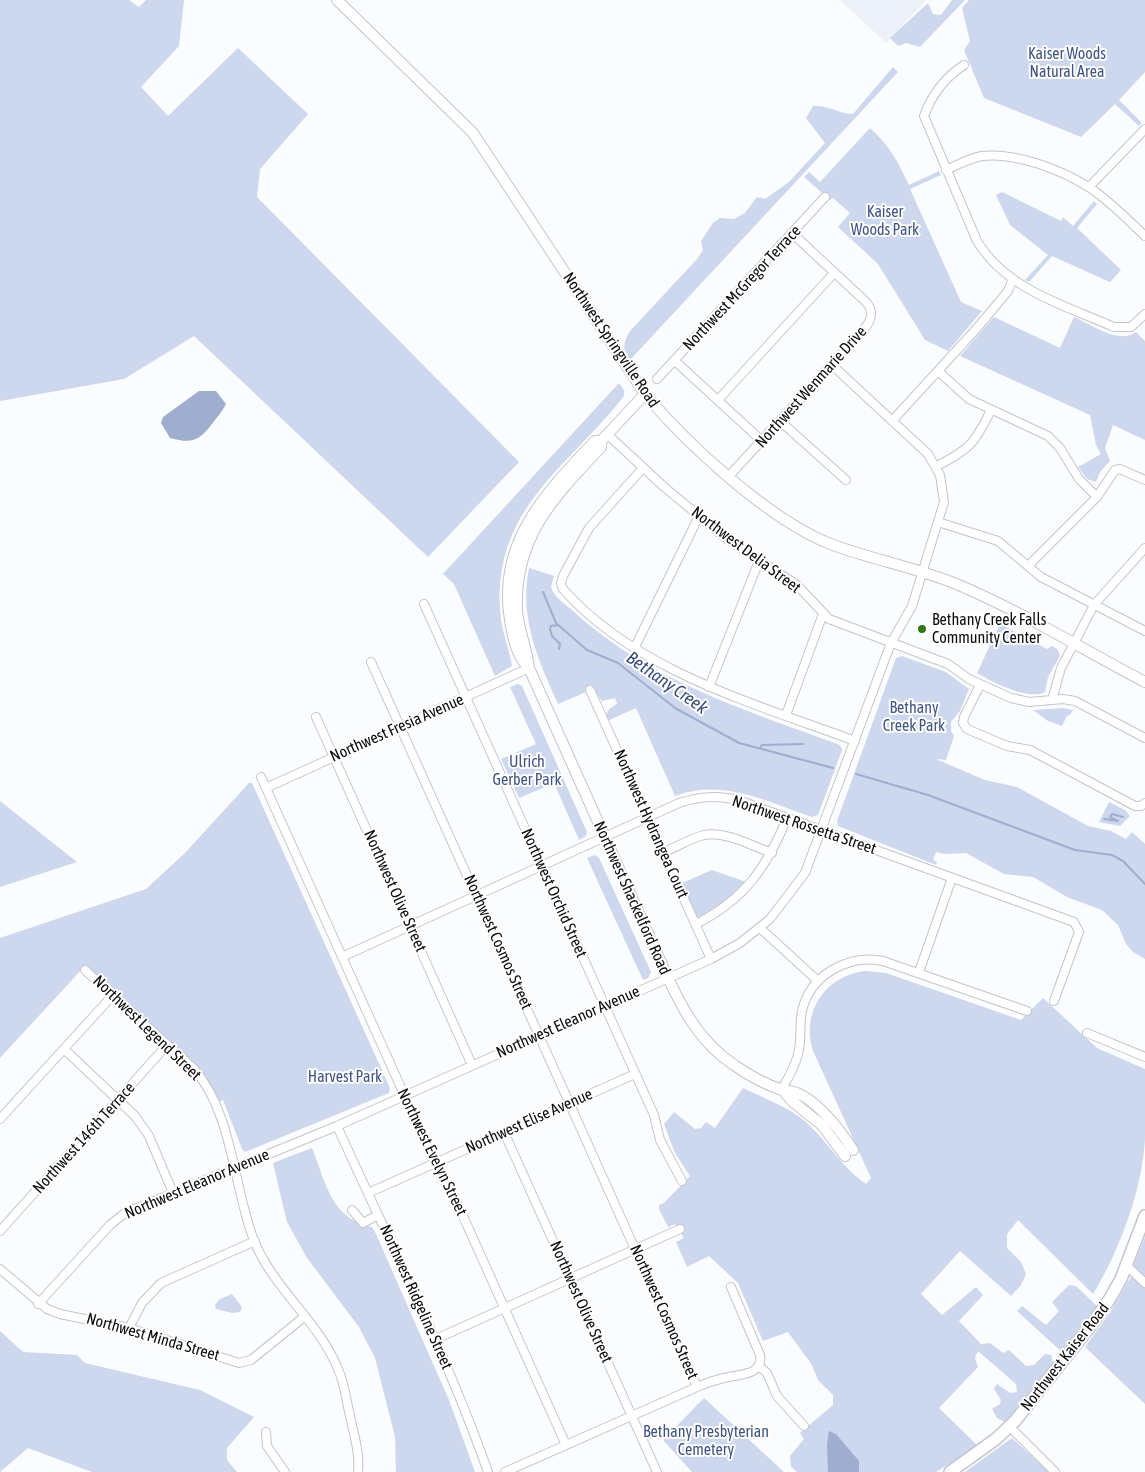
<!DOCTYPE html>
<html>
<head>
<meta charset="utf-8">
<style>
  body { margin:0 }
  canvas { display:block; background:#fafcfe }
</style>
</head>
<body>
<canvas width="1145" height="1472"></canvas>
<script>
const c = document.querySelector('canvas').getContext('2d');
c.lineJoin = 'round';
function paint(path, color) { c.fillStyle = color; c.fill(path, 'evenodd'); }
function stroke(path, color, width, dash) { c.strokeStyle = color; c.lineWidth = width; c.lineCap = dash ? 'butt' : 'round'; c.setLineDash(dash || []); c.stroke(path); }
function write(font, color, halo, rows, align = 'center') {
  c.font = font + ' "Asap Condensed",sans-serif'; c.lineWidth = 4; c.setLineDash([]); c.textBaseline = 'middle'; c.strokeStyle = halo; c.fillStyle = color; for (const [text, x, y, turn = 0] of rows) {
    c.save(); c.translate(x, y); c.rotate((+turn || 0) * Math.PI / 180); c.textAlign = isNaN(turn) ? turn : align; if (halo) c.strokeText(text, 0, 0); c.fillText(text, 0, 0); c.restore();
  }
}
const built = new Path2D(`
  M840,0H926L886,43Z`);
const green = new Path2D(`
  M0,0H129L139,7L146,0H184L179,46L141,87L168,116L238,48L308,114L260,169L257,197L519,462L428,557L194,336L124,379L0,401Z
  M952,0H965L920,47L906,43L898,46L890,38L928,3L933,14L941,15Z
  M969,0H1145V72L1119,100L1142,123L1139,126L1115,104L1081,137L984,98L964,50L970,41L962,8Z
  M893,67L898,72L629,361C622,349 623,343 630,331L698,258L703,250L701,241L713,223L720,218L734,219L745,213L757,197L765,199L789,182L825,143L806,118L813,106C829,105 839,114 853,114Z
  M870,128C889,145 898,162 909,185L939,171L941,175L910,189L961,302L982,311L948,351L925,340L878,264L838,227L850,213L833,198L830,200L804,177L809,172L820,182Z
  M1002,192L1061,221L1063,217L1073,226L1094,201L1097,204L1077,228L1121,270L1110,282L1052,256L1029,282L1025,280L1048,255L1010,225L996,195Z
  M994,317L1060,348L1074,317C1091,324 1118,345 1136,332L1145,341V440L1113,425L1105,448L1110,461L1100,472L1096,482L1087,479L1078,467L1101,454L1096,445L1090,415L960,356Z
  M619,383L624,390V396C569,467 494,506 500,610C501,630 509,647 512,666L495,676L454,584L443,574Z
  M529,568L554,576L551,587C554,598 567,605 574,612C650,681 745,710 840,745L842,750L818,815L812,817C767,802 723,778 675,796L636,708L607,721C604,711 610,708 617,704L615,698L602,701L593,689L558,704C538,659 519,619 529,568Z
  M1000,624L1047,649L1052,646L1058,650L1060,656L1048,677L1045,692C1029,701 992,682 977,673Z
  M902,656L946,672L969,689L960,711L951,722V731L954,736L946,760L938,759V760L985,780L1017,787L1088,826L1111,831L1126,839L1132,832L1145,844V959L1133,952L1126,944L1118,925L1102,910L1067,897L1033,877L1004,874L966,853L945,854L936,852L933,860L937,862L936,865L838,826L837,821L896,658Z
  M518,684L522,686L587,832L586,836L579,840L554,783L519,798L501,759L536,744L510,687Z
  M1063,708L1073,710L1070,715L1067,716L1062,726L1048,721L1033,710Z
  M249,783H252L390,1088L389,1093L245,1152L242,1149L223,1100L214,1104L204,1083L83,968L0,1058V938L146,889L185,853Z
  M0,801L77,862L0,887Z
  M1109,802L1125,810L1130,816L1120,826L1099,822Z
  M595,855L599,858L651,972L648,978L643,980L587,858Z
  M712,870L749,883L730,901L698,919L680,884Z
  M865,971L886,973L1021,1020L1043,998L1097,1048L1145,1069C1145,1092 1145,1115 1145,1138C1143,1188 1119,1252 1093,1294L1018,1220L1007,1234V1248L1021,1262L1026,1274L1021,1285L1011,1296L960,1251L921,1294L942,1315L976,1287L983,1295L959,1321L981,1344L990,1343L1003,1353L1009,1350L1026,1366L1034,1365L1045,1354L1051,1355L1054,1366L1032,1394L1005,1422L997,1418L992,1409L1000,1404L1001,1400L994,1389L997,1384L1010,1393L1017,1392L1016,1384L978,1351L975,1358L978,1367L939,1408L978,1446L936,1472H797L791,1467L790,1456L804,1439L800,1433L833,1405V1395L818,1380L812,1365L788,1332L763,1341L738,1283L709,1256L687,1267L676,1242L684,1238L675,1224L668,1227L659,1209V1205L664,1203L690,1176L675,1153L664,1124L674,1112L695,1129L701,1128L706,1122L715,1128L743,1088C763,1098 784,1105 801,1118C826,1138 840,1166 866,1184L871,1178L814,1053C800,1014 824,976 865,971Z
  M312,1148C326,1183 331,1219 372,1227L376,1234L449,1400L475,1472H396L395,1437L375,1358L359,1327L307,1258L287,1222L273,1163Z
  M1145,1237V1281L1133,1267Z
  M1132,1275L1145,1287V1404L1085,1347L1111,1311Z
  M1069,1285L1076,1286L1099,1308L1064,1354L1017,1311L1022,1306L1046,1325L1059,1311L1052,1302Z
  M232,1294L242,1307L240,1312L232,1313L216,1309L215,1305L220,1299Z
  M0,1331L23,1352L77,1355L85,1363L200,1390L254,1417L227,1448V1460L237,1472H92L28,1448L0,1472Z
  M704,1398L784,1472H692L663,1440Z
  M1012,1438L1049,1472H965Z`);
const water = new Path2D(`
  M199,391H216L226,404C222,412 217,417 212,424C199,441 192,444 170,438L161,423L163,417Z
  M829,1431L836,1434L859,1461V1472H828L827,1444Z`);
const stream = new Path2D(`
  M543,592L556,623L587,650L618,663L675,708L739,743L833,768
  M558,625L551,626L550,629L552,636L560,644L559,649
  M760,748L762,745L803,744
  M856,774L928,795L1075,850L1112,855L1123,861L1145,884
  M1104,819L1118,821L1110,817L1112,814L1123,817`);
const minor = new Path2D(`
  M964,65C944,78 932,94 924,116L977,241C1007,290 1064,305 1114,327H1131L1145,314
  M946,170C957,165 970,158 982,156C1016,152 1062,170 1090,188C1111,202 1128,220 1145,236
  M1089,187L1145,129
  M675,361L762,441
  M938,371L969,399L1048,436L1060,448L1079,479L1097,497
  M657,379L825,197
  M718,400L834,273
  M780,421L846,480
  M892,421L978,327L1008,291L1012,281
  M607,434L663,486L723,536L797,585L829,619L948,664L969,679L1011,698L1029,702L1063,699L1075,701L1145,738
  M937,466C970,449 975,443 991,410
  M643,468L589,528L563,576L561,583L563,589C635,671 756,704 855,741
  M729,476L865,328C872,319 874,311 866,302L792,233
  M938,522L998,541L1041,577L1145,631
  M1028,566L1097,497L1115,470L1120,469L1145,480
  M424,604L654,1115L660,1140L682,1181
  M635,647L699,516
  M371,662L697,1387
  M980,685L964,717L963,723L967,729L1007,746L1030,750L1135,806H1141L1145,803
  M709,687L759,561
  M590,690L711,959
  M1052,700L1061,668L1094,605L1145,548
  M786,715L823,614
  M316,717L472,1065
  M261,777L435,1163L458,1205L566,1445
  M266,788L529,668
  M664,852C677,847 691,838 704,835C726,831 752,846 772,853
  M696,924C744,900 767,867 787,818
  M760,928L818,981
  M342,957L679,803C701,796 719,795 741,801L1074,922L1079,932L1054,1001
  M85,970L194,1069C234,1115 233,1189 255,1243C275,1290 319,1322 338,1369C345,1384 346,1400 350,1416C354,1435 360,1453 358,1472
  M919,972L952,878
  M1087,1033L1145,1057
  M64,1049L135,1116L149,1136L173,1193
  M782,1089C788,1078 795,1067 798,1054C802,1040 799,1025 802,1011C810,975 848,954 883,961L1027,1011
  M0,1119L113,995
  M337,1126C389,1241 446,1353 488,1472
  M504,1132L657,1472
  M368,1193L635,1074
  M352,1210L363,1223L378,1215
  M0,1231L167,1045
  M1127,1266L1145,1283
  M0,1269L47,1309L60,1314L129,1328L239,1363L251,1360L304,1317
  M38,1304L110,1225L125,1213L337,1126L711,959L740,943L770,919L805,873L891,643L912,606L944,502L940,475L928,454L832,365
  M129,1328L142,1303L161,1283L255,1241
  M436,1339L680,1229
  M759,1366L767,1373L777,1396L804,1426
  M1009,1426L1055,1472
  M266,1432L267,1446L285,1472
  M505,1472L697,1387C706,1383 715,1380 724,1378C739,1374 763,1376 760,1355L731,1287`);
const tertiary = new Path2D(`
  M337,0L473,133L645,394C687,444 767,518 828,543C871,560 918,567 961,586C1024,613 1084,650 1145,682
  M601,441V447C554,497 513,538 517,612C519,631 527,649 529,668L668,978C684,1012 701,1043 734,1065C748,1075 765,1084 782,1090C787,1091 792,1091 797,1093C820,1103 840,1130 853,1150
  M529,668C516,655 513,638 510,620C497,542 546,493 595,441H601L645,394
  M782,1089L792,1101L822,1125L845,1156`);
const secondary = new Path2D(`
  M950,1472L996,1439L1015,1421L1089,1328L1109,1300L1121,1279L1145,1216`);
const markers = [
  [922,629,5,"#317617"]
];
const parkNames = [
  ["Kaiser Woods",1067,54],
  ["Natural Area",1067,72],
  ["Kaiser",885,212],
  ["Woods Park",885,230],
  ["Bethany",914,708],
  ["Creek Park",914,726],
  ["Ulrich",527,762],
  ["Gerber Park",527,780],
  ["Harvest Park",345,1077],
  ["Bethany Presbyterian",706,1432],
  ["Cemetery",706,1450]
];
const streetNames = [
  ["Northwest McGregor Terrace",742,288,-47],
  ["Northwest Springville Road",611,340,56],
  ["Northwest Wenmarie Drive",811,387,-48],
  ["Northwest Delia Street",746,550,37],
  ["Northwest Fresia Avenue",397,728,-24],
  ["Northwest Hydrangea Court",651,824,66],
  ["Northwest Rossetta Street",804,825,19],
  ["Northwest Olive Street",395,891,66],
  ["Northwest Orchid Street",554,893,66],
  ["Northwest Shackelford Road",632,898,66],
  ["Northwest Cosmos Street",498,942,66],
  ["Northwest Eleanor Avenue",568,1022,-24],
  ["Northwest Legend Street",147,1028,44],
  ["Northwest Elise Avenue",529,1121,-24],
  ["Northwest 146th Terrace",84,1138,-48],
  ["Northwest Evelyn Street",432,1152,64],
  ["Northwest Eleanor Avenue",197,1184,-23],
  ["Northwest Ridgeline Street",416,1297,66],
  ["Northwest Olive Street",581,1302,66],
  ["Northwest Cosmos Street",664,1312,66],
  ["Northwest Minda Street",153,1337,16],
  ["Northwest Kaiser Road",1065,1357,-52]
];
const poiNames = [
  ["Bethany Creek Falls",932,620],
  ["Community Center",932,638]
];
const waterNames = [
  ["Bethany Creek",667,683,35]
];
paint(built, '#ecf0f8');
paint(green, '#cdd7ed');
paint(water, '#9faece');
stroke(stream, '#9faece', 2);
stroke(minor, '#c2c5cc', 10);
stroke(tertiary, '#c2c5cc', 12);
stroke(secondary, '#c2c5cc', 14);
stroke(minor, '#fff', 8);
stroke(tertiary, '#fff', 10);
stroke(secondary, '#fff', 11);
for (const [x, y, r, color] of markers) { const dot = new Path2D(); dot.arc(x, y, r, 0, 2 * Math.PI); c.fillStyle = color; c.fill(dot); stroke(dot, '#fff', 2); }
write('16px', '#405583', '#fff', parkNames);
write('16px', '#0b0c0e', '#fff', streetNames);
write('16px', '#0b0c0e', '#fff', poiNames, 'left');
write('italic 18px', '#374b78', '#fff', waterNames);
</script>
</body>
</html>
